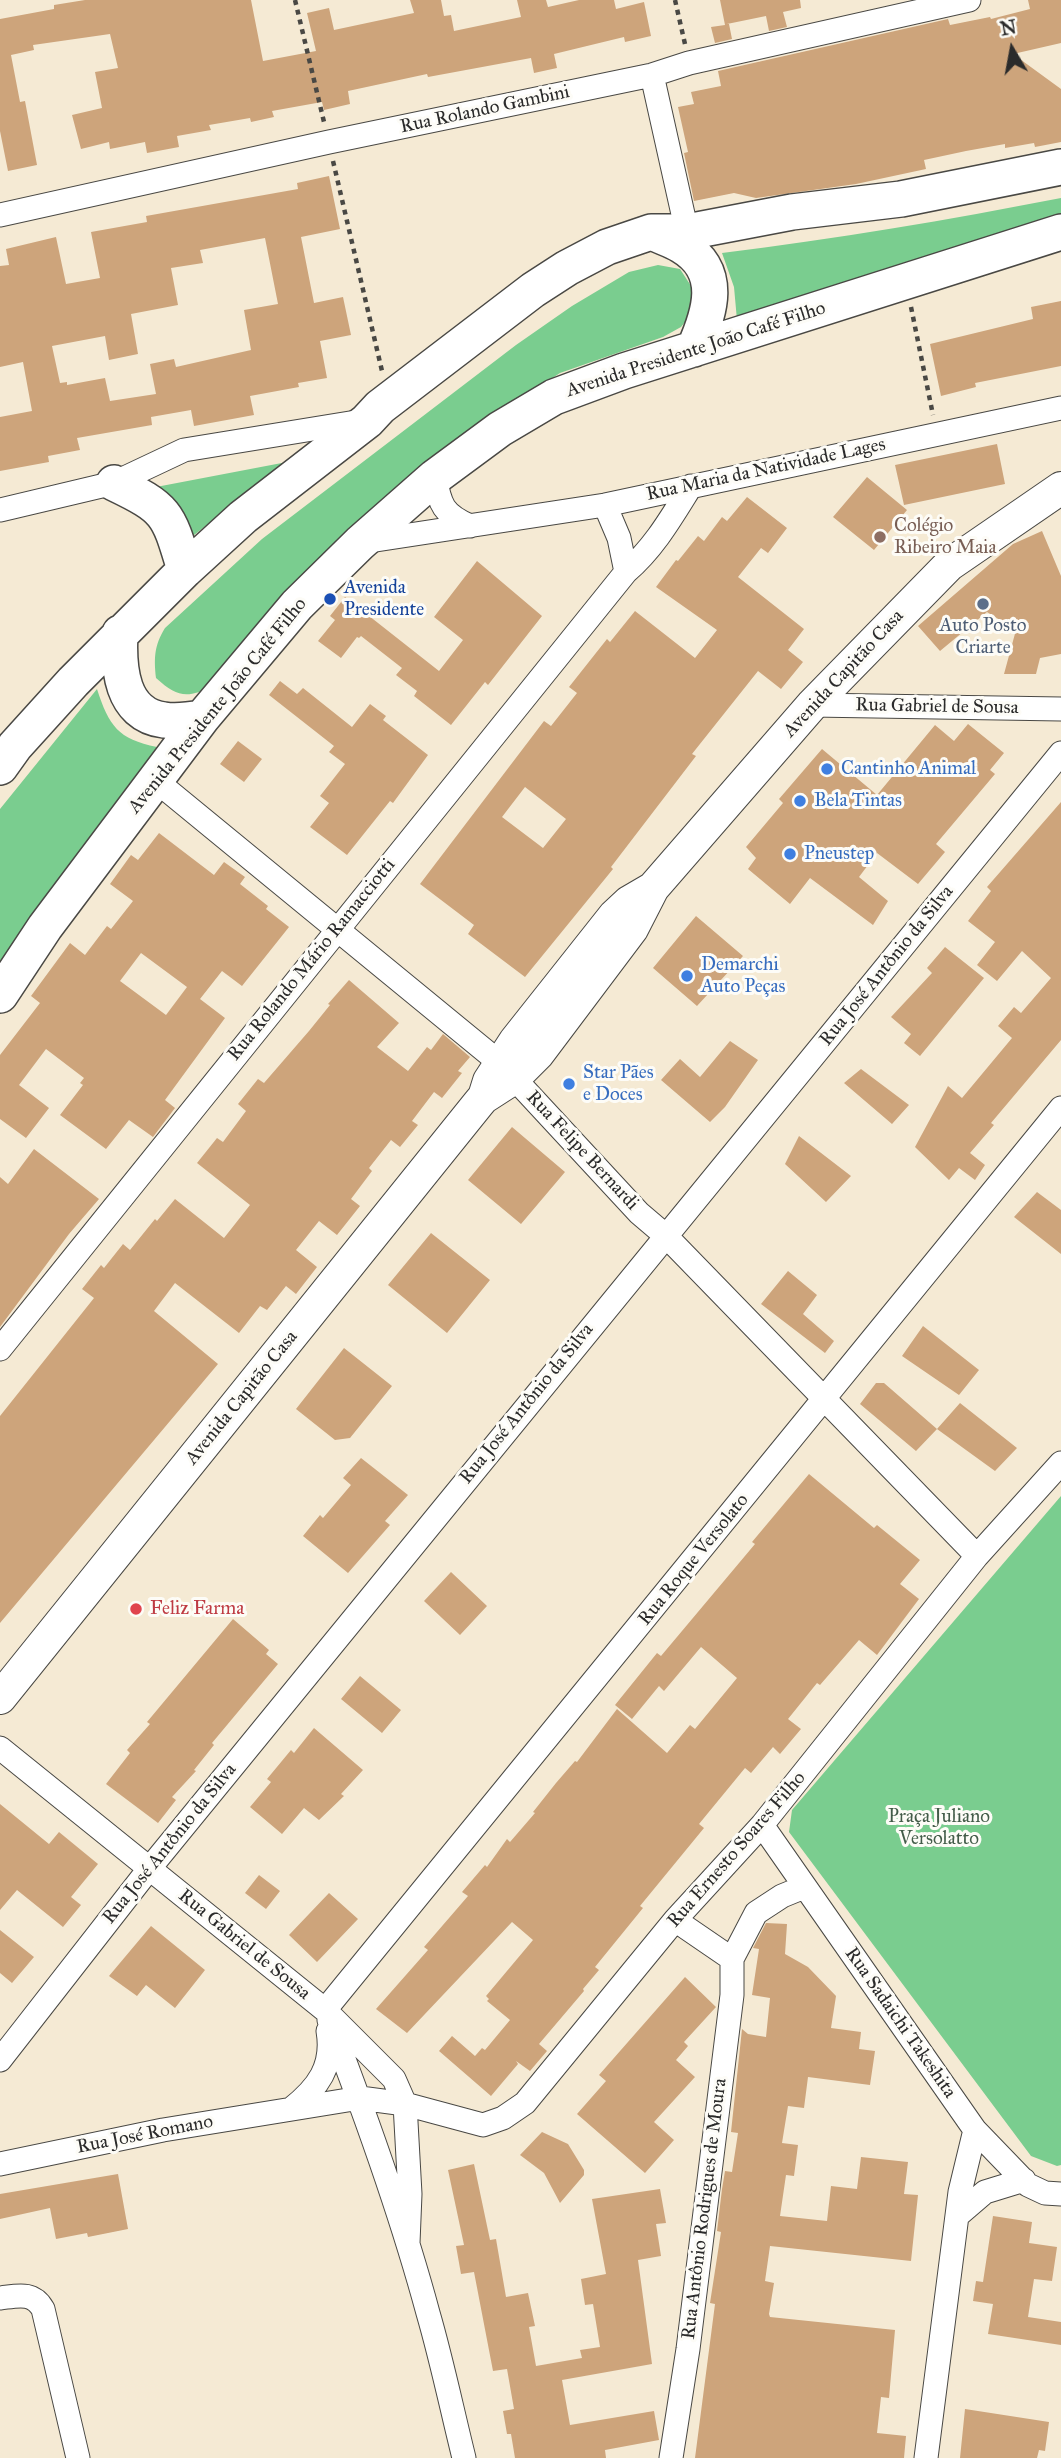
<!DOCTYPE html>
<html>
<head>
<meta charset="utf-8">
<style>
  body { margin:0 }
  #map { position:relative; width:1061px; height:2458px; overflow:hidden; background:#f5ead4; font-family:"IM FELL Great Primer",serif }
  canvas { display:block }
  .north { position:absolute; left:977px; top:14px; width:70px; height:70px; -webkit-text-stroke:5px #fdfcf7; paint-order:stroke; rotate:350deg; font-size:19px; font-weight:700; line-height:28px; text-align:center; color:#2b2b2b }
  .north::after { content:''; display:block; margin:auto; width:24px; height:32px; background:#2b2b2b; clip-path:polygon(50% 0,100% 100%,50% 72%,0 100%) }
</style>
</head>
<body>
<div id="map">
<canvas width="1061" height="2458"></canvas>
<div class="north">N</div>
</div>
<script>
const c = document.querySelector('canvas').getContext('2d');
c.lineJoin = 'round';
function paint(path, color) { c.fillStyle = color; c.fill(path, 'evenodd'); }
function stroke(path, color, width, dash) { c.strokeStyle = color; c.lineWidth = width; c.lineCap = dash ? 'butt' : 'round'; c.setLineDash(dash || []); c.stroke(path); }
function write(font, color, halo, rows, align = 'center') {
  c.font = font + ' "IM FELL Great Primer",serif'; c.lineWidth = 6; c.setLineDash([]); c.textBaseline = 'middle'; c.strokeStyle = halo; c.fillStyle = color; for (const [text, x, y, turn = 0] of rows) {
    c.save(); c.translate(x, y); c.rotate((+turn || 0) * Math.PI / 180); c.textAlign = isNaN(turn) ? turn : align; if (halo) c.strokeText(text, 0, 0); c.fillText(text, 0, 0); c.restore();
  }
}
const green = new Path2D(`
  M1061,198V222L737,320L734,287L722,253C836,239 948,220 1061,198Z
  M658,265L680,269L693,289V312L681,327L663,337L560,373L451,445L213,686C187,699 177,697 156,678C154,658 154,646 165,628L262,539L516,345L572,306L629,272Z
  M287,462L189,539L156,487Z
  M97,689C109,726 118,739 157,747L34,911L0,962V809Z
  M1061,1496V2165L1057,2166L1031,2156L789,1832L792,1810Z`);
const building = new Path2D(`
  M85,0H251L263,61L316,51L307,13L329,8L334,30L414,13L410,0H441L444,16L451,15L454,31L521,17L517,0H546L548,7L579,0H614L616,9L644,2L651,36L625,42L624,37L554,54L557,68L534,73L531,58L428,77L427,74L348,91L350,104L324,110L322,102L272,111L274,117L251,122L250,118L209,125L211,130L177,136L179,147L147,153L145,142L110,149L109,142L81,149L72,115L102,108L95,72L118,68L110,34L33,45L34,50L11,55L20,102L25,101L37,165L8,171L0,131V19L54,9V5Z
  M720,0H800L801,8L783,12L787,27L769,31L766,16L727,24H729L732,39L715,43L711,27L725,25Z
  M1028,0H1061V43L1013,54L1061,89V142L1035,147L1034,143L1005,148V144L966,151L924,160L926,169L856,184L756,198L734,193L694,201L684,153L688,152L678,107L694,104L691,92L721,86L718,71L948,19L950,25L990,17L991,19L1030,9Z
  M329,176L340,229L301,237L314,303L343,297L351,335L320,341L327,378L298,383L299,387L250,396L254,415L194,426L191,410L151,417L152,425L77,438L80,450L48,456L49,462L0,471V417L32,411L23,362L0,367V266L9,265L6,249L56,237L66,284L100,278L91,232L147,222L146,216L298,189L297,183ZM265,238L278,304L244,310L251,350L176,367L174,359L150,364L156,394L110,401L105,378L67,385V382L60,383L52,346L105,336L109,360L138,354L131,314L178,305L171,268L203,263L200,250Z
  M1061,301V366L975,383L976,387L941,396L930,344L1033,319L1031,307Z
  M997,444L1005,484L904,505L895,465Z
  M867,477L907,510L874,550L833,517Z
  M747,497L787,528L768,553L761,548L738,577L804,629L788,650L803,662L781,689L758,671L692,754L696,756L611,867L613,869L525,977L468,934L474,925L420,884L544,721L551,726L577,693L569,687L607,639L610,642L635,611L695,658L717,630L656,587L676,560L678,561L698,536L704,541L722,517L727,521ZM525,787L566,819L543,848L502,817Z
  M1042,531L1061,576V654L1040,658L1036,674H1004L1016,630L987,612L940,651L918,626L1013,544Z
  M477,561L542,616L488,685L485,682L451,725L414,696L417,691L396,675L402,668L361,636L359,638L357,637L341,658L318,641L335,620L330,616L345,597L439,671L463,640L434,617Z
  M280,681L297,694L303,688L352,727L370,704L386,716L383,720L428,755L393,803L390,801L347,855L310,827L329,803L320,796L345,764L329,752L334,746L269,695Z
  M968,724L1004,753L990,770L995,774L936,844L945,852L918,884L877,853L859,877L888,901L873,925L810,878L790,904L748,869L756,858L746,847L783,803L779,799L822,749L877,795L935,725L954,741Z
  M238,741L262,759L244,782L220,764Z
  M1061,802V1040L991,1123L994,1125L970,1153L985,1165L975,1180L959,1168L949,1180L915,1147L948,1086L962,1098L1012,1038L998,1026L1014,1007L1021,1013L1051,978L1022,951L997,981L977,965L995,942L968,921L991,891L987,887Z
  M159,833L214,875L224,862L245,877L240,884L268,906L266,909L289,927L242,986L222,971L200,999L225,1018L165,1100L175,1108L153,1137L129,1120L106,1149L60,1115L83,1085L80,1083L84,1078L46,1049L19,1085L49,1108L26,1138L0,1119V1055L40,1003L31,996L70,943L85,955L107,926L111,929L133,901L110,884L131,855L138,860ZM141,953L187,987L166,1015L120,981Z
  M696,916L743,956L697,1006L653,968Z
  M945,947L984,978L920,1056L904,1043L911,1034L891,1017L932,973L927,968Z
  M349,980L399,1023L377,1047L408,1071L427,1047L431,1050L443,1034L470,1057L458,1071L462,1073L442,1098L434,1092L412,1121L418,1125L400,1147L391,1140L369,1168L372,1171L351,1199L360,1206L337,1235L319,1221L296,1250L317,1267L296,1294L286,1286L267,1310L260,1306L239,1333L175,1283L154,1311L218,1364L0,1623V1416L94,1298L82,1289L101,1265L104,1268L123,1244L130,1250L155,1219L157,1221L175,1199L224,1238L250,1205L197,1163L217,1138L223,1142L246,1111L238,1104L258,1079L264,1083L309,1031L330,1005L328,1004Z
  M730,1041L758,1060L725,1107L710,1122L661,1080L680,1059L700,1077Z
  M861,1069L909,1105L892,1124L844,1083Z
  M512,1127L565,1172L521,1224L468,1180Z
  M799,1136L851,1176L826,1202L785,1164Z
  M34,1149L99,1199L69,1234L0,1327V1177L8,1184Z
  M1037,1192L1061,1210V1254L1014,1217Z
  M431,1233L490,1280L447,1333L388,1285Z
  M788,1271L817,1295L803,1314L834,1341L825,1353L761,1304Z
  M923,1326L979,1370L959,1395L902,1356Z
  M344,1348L392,1386L350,1438L335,1440L296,1409Z
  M876,1383H884L937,1429L916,1451L860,1404Z
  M960,1403L1017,1448L995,1471L937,1429Z
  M361,1458L408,1495L385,1521L390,1525L348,1573L303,1536L320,1515L323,1518L351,1485L343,1478Z
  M809,1474L874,1528L877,1525L920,1560L900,1584L919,1599L877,1655L859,1640L820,1685L817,1683L788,1719L801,1729L780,1754L773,1747L751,1773L745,1768L699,1824L704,1828L640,1906L643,1908L595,1967L599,1970L583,1989L584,1991L539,2044L547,2051L530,2071L516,2061L518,2064L491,2096L439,2051L452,2036L475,2056L482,2048L485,2050L510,2020L487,2001L489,1999L486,1996L533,1940L512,1922L407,2033L376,2009L428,1950L424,1947L468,1896L462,1892L485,1865L487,1867L507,1839L510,1842L535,1813L533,1812L556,1783L575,1761L577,1762L617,1709L667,1753L690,1725L695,1729L737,1678L701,1647L664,1691L659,1686L632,1719L615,1705L657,1653L661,1656L755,1544L752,1542Z
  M451,1572L487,1606L460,1635L424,1601Z
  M233,1619L269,1650L266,1654L278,1664L212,1743L214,1745L194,1770L196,1771L172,1797L176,1800L158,1823L106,1784L130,1753L127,1750L150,1724L147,1722Z
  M360,1676L401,1710L382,1733L341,1699Z
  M314,1728L363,1770L341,1794L344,1796L319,1820L304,1808L282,1834L250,1807L271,1782L267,1779L291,1750L294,1753Z
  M0,1804L49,1844L59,1832L98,1864L71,1897L81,1905L63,1927L17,1890L0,1910Z
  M259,1875L280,1891L266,1909L245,1893Z
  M329,1893L358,1919L317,1962L289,1935Z
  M766,1923L787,1924L785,1954L808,1967L836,1996L831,2028L861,2032L859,2049L875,2051L870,2085L808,2077L804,2108L788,2106L782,2143L798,2145L794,2176L786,2175L780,2216L827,2221L831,2186L857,2189L861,2157L908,2162L904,2194L918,2195L911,2261L770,2246L765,2281L774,2283L769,2314L770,2317L895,2330L889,2398L881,2397L877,2433L906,2436L904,2458H695L715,2304L710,2303L721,2232L717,2231L722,2189L725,2171L732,2172L738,2133L731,2132L742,2029L748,2034L766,2037L770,1998L752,1995L759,1949L753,1948Z
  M151,1926L205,1970L175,2008L146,1985L137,1996L109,1976Z
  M0,1930L34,1957L12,1983L0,1973Z
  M685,1977L716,2007L684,2042L688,2046L676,2060L695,2077L654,2122L674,2140L645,2173L577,2114L606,2081L599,2075Z
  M542,2132L568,2144L584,2170V2175L560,2203L544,2173L520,2155Z
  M474,2164L490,2240L496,2239L506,2297L528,2293L535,2326L529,2327L536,2366L582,2358L580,2350L600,2347L593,2304L585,2305L581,2279L606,2274L592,2199L660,2189L666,2223L656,2224L661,2256L638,2260L652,2364L562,2380L570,2425L654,2411L659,2440L605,2450L606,2458H515L511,2434H507L503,2411L514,2409L507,2369L493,2371L474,2272L461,2274L456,2246L464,2245L448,2170Z
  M118,2174L128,2229L88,2237L87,2233L56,2239L50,2208L0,2219V2194Z
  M993,2216L1032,2222L1029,2243L1057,2247L1052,2281L1034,2279L1028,2317L1061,2322V2345L988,2334L993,2304L973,2301L976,2281L983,2282Z
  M965,2409L1049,2422L1045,2451L1039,2450L1037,2458H960Z`);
const path = new Path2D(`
  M295,0L324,122
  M675,0L685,44
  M333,161L382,371
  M911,307L933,415`);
const minor = new Path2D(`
  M652,75L687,232
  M0,215L329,142L652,75L689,63L969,0
  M435,477C440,505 443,514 470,526
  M605,505L619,538L626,572
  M0,510L114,483L184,450L362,421
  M363,542L605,505L1061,408
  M812,705L1061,709
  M155,780L500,1063L639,1213L666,1236L977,1556
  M0,1349L626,572C654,548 671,518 691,486
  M0,1748L325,2010L394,2079L405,2104L410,2194L408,2243
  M762,1825L975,2130L1028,2185L1045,2193L1061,2194
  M732,1959L756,1913L782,1896L804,1887
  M325,2010L1061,1108
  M329,2020C366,2116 401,2213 428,2313C442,2361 452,2410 464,2458
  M0,2060L149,1869L1061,753
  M291,2109C318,2088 334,2066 328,2031
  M0,2164L163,2130L360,2098L405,2104L483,2125L503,2118L525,2103L675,1920L762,1825L977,1556L1061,1463
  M957,2216L985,2192L1024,2180
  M0,2298C17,2296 33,2291 43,2309L78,2458
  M671,2458L688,2349L732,1995V1959L675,1920
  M926,2458L960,2192L975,2130`);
const secondary = new Path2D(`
  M484,1097L489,1081L515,1041L614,916L629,902L653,888L812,705L949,565L1061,488
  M0,1698L478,1104L483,1098L514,1078L538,1054L632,929L653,888`);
const primary = new Path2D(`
  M652,232C662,237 673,240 682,246C724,271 710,313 694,349
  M114,483C168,509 168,513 185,570
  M120,633C118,667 121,715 164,720C177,722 190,720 202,718
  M0,767L15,746L73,682L185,570L243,517L367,421L380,407L533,290L567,268L607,247L651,232H687L792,212L901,199L1061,167
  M0,995L45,927L202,718L297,605L360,543L435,477L500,429L554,397L624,371L1061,232`);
const markers = [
  [880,537,7,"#8d6e63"],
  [330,599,7,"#1a4fb4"],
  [983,604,7,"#5c6f8a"],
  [827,769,7,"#3f7fe0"],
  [800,801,7,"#3f7fe0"],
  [790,854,7,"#3f7fe0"],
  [687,976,7,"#3f7fe0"],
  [569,1084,7,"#3f7fe0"],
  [136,1609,7,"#e0444e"]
];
const streetNames = [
  ["Rua Rolando Gambini",485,110,-12],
  ["Avenida Presidente João Café Filho",696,350,-18],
  ["Rua Maria da Natividade Lages",766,470,-12],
  ["Avenida Capitão Casa",844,674,-47],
  ["Avenida Presidente João Café Filho",218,706,-51],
  ["Rua Gabriel de Sousa",937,707,1],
  ["Rua Rolando Mário Ramacciotti",312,960,-51],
  ["Rua José Antônio da Silva",887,966,-51],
  ["Rua Felipe Bernardi",582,1151,47],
  ["Avenida Capitão Casa",242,1398,-51],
  ["Rua José Antônio da Silva",527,1404,-51],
  ["Rua Roque Versolato",694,1560,-51],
  ["Rua José Antônio da Silva",170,1844,-51],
  ["Rua Ernesto Soares Filho",737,1850,-49],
  ["Rua Gabriel de Sousa",244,1945,39],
  ["Rua Sadaichi Takeshita",900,2023,55],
  ["Rua José Romano",145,2135,-11],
  ["Rua Antônio Rodrigues de Moura",705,2209,-83]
];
const educationNames = [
  ["Colégio",894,526],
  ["Ribeiro Maia",894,548]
];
const transitNames = [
  ["Avenida",344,588],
  ["Presidente",344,610]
];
const serviceNames = [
  ["Auto Posto",983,626],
  ["Criarte",983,648]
];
const shopNames = [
  ["Cantinho Animal",841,769],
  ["Bela Tintas",814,801],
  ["Pneustep",804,854],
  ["Demarchi",701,965],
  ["Auto Peças",701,987],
  ["Star Pães",583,1073],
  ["e Doces",583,1095]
];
const healthNames = [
  ["Feliz Farma",150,1609]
];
const parkNames = [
  ["Praça Juliano",939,1817],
  ["Versolatto",939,1839]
];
paint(green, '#7acd8f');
paint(building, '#cda47b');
stroke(minor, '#494844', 25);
stroke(secondary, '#494844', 34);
stroke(primary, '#494844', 38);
stroke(path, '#494844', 4.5, [5, 5]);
stroke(minor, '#fff', 23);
stroke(secondary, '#fff', 32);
stroke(primary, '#fff', 35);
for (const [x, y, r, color] of markers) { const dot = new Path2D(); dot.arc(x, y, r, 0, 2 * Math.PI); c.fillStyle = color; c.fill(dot); stroke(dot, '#fdfcf7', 2.5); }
write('19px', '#2b2b2b', '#fdfcf7', streetNames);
write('19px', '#785e54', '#fdfcf7', educationNames, 'left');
write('19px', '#164399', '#fdfcf7', transitNames, 'left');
write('19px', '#4e5e75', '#fdfcf7', serviceNames);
write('19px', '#366cbe', '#fdfcf7', shopNames, 'left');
write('19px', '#be3a42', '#fdfcf7', healthNames, 'left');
write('19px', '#435c49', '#fdfcf7', parkNames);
</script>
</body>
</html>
